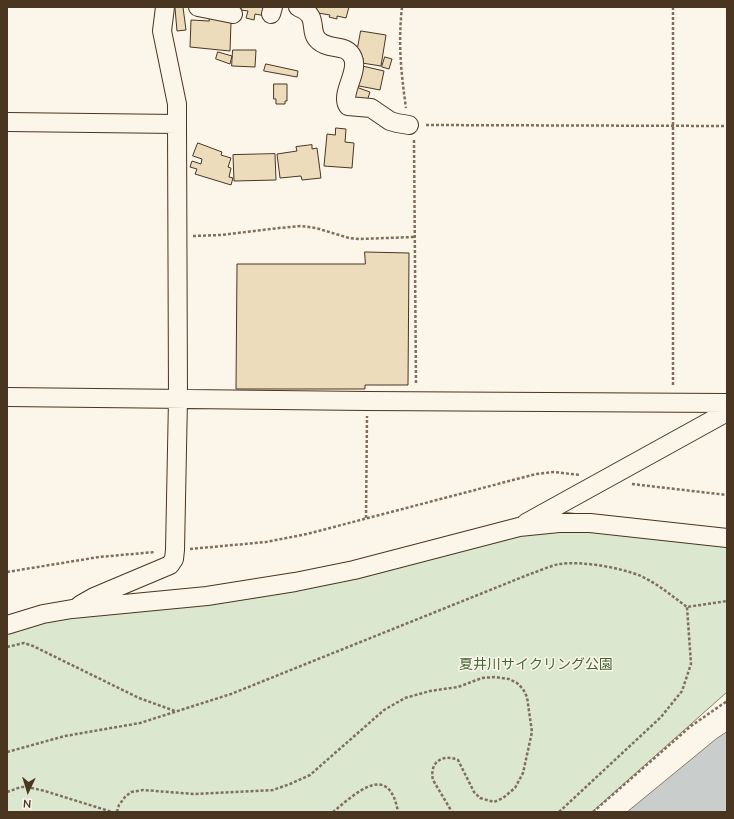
<!DOCTYPE html>
<html>
<head>
<meta charset="utf-8">
<style>
  body { margin:0 }
  #map { position:relative; width:734px; height:819px; overflow:hidden; background:#fbf6e9; font-family:"Nunito Sans",sans-serif }
  canvas { display:block }
  .frame { position:absolute; inset:0; border:8px solid #4a3520; pointer-events:none }
  .north { position:absolute; left:8px; top:771px; width:40px; height:40px; -webkit-text-stroke:3px #fbf6e9; paint-order:stroke; rotate:184deg; font-size:11px; font-weight:700; line-height:16px; text-align:center; color:#4a3520 }
  .north::after { content:''; display:block; margin:auto; width:14px; height:18px; background:#4a3520; clip-path:polygon(50% 0,100% 100%,50% 72%,0 100%) }
</style>
</head>
<body>
<div id="map">
<canvas width="734" height="819"></canvas>
<div class="frame"></div>
<div class="north">N</div>
</div>
<script>
const c = document.querySelector('canvas').getContext('2d');
c.lineJoin = 'round';
function paint(path, color) { c.fillStyle = color; c.fill(path, 'evenodd'); }
function stroke(path, color, width, dash) { c.strokeStyle = color; c.lineWidth = width; c.lineCap = dash ? 'butt' : 'round'; c.setLineDash(dash || []); c.stroke(path); }
function write(font, color, halo, rows, align = 'center') {
  c.font = font + ' "Nunito Sans","Noto Sans JP",sans-serif'; c.lineWidth = 3; c.setLineDash([]); c.textBaseline = 'middle'; c.strokeStyle = halo; c.fillStyle = color; for (const [text, x, y, turn = 0] of rows) {
    c.save(); c.translate(x, y); c.rotate((+turn || 0) * Math.PI / 180); c.textAlign = isNaN(turn) ? turn : align; if (halo) c.strokeText(text, 0, 0); c.fillText(text, 0, 0); c.restore();
  }
}
const green = new Path2D(`
  M555,511L727,532V692L592,812H7V621L291,580Z`);
const water = new Path2D(`
  M727,732V812H627L716,739Z`);
const building = new Path2D(`
  M183,7L186,30L177,31L175,8Z
  M242,7H268L266,16L255,14L254,20L246,18L248,11L241,10Z
  M313,7H349L346,18L337,16V19L329,17L330,15L312,12Z
  M209,17L231,22L230,51L190,47L191,20L209,21Z
  M361,31L386,35L381,66L362,63L363,58H356Z
  M233,50H256L255,67L232,66Z
  M218,52L232,56L230,64L216,59Z
  M385,57L392,59L389,69L382,67Z
  M266,64L298,71L297,77L264,71Z
  M358,65L384,71L380,90L354,85Z
  M274,84H287V101H285V104H276V99H274Z
  M356,87L370,92L366,104L352,100Z
  M336,128L346,129L345,142L354,143L352,168L324,166L327,134L335,135Z
  M198,143L222,152L221,155L231,158L228,167L231,168L229,177L233,178L231,185L195,174L197,169L190,167L192,161L201,164L202,159L193,156Z
  M312,145V149L317,148L321,178L302,180L301,176L280,178L277,154L297,151L296,147Z
  M275,154L276,180L234,181L233,155Z
  M365,252L409,253L408,385H365V389H236L237,264H365Z`);
const path = new Path2D(`
  M402,7C398,44 401,72 406,108
  M673,7V386
  M426,125L727,126
  M414,140L416,385
  M193,236L221,235L279,228L301,226L316,228L349,238L359,239L414,237
  M632,484L727,495
  M366,518L367,416
  M190,549L266,542L307,534L536,474L554,472L580,475
  M7,572L99,557L155,552
  M7,647L24,643L33,646L139,698L175,711
  M7,752L65,736L140,723L231,694L530,574C539,571 550,566 559,564C583,561 618,567 641,576C658,584 672,596 687,607L727,601
  M7,792L21,787H27L45,791L112,812
  M117,812L119,805L125,797L131,792L143,790L194,794L273,790L290,784L310,775L384,710L405,698L430,691L458,687L482,678L495,677L509,679L517,683L523,689L527,697L532,732L523,773L515,788L503,798L494,802L480,798L474,792L458,760C442,753 429,763 433,780L452,812
  M333,812C356,793 389,761 398,812
  M559,812L661,717L682,691L691,664L687,607
  M593,812L691,726L727,701`);
const minor = new Path2D(`
  M198,7L233,14
  M298,7C321,16 307,31 319,41C330,51 347,43 353,58C359,72 340,94 348,106L371,108L390,121L397,123L409,125
  M271,14L273,7
  M7,122L177,124
  M7,397L367,401L727,403
  M526,523L727,412
  M80,605L94,597L170,565L174,559L175,550L178,399L177,124V104L162,31L165,7
  M7,625L43,614L72,609L207,596L295,582L354,570L519,527L559,523H590L727,538`);
const parkNames = [
  ["夏井川サイクリング公園",536,666]
];
paint(green, '#dce7d0');
stroke(green, '#887966', 1);
paint(water, '#c9cecd');
stroke(water, '#887966', 1);
paint(building, '#ecdcbc');
stroke(building, '#4a3520', 1);
stroke(minor, '#4a3520', 20);
stroke(path, '#7f6f5c', 2.5, [3, 2]);
stroke(minor, '#fbf6e9', 18);
write('14px', '#436837', '#fbf6e9', parkNames);
</script>
</body>
</html>
